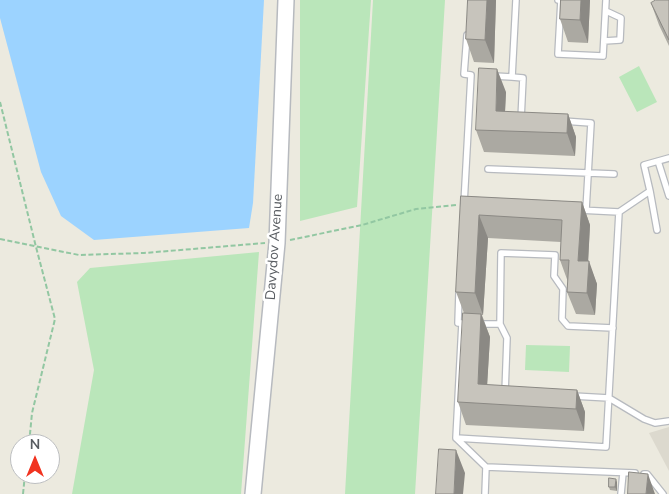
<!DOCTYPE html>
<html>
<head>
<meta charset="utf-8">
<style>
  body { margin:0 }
  #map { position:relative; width:669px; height:494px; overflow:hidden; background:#eceadf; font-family:"Nunito Sans",sans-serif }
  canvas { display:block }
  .north { position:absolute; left:10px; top:434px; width:50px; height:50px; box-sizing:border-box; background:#fff; border:1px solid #bcbec0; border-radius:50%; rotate:0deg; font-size:14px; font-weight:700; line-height:20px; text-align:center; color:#585c61 }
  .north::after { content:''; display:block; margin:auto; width:18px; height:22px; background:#f13320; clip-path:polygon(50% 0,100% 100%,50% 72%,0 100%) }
</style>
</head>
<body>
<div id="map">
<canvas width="669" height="494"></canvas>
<div class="north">N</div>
</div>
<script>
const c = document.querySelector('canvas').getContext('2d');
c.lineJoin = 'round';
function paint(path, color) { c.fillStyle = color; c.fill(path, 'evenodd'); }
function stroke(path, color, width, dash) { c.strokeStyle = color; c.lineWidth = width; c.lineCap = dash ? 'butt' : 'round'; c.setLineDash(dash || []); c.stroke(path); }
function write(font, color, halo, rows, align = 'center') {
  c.font = font + ' "Nunito Sans",sans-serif'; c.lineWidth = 5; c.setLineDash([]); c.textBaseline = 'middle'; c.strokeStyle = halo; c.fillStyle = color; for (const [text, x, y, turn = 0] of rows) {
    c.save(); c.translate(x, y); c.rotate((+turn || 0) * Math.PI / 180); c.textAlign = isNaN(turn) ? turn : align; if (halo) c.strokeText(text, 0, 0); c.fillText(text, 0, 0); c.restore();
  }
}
const education = new Path2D(`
  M669,427V471L649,433Z`);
const green = new Path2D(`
  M300,0H371L357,207L300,221Z
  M373,0H445L415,494H345Z
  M639,66L657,102L637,112L619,77Z
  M259,252L241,494H72L94,370L77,282L90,268Z
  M526,345L570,346L569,372L525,370Z`);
const water = new Path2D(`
  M0,0H264L253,203L249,228L94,240L61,216L41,172L0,18Z`);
const path = new Path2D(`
  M0,102L36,247L55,319L32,413L29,444
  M0,239L79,255L144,253L265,243
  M290,240L362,225L416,209L456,205
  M23,494L25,474`);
const service = new Path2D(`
  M516,0L512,77L523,78L521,119
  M558,0H561L558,54L603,56L606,0
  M604,41L620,40L621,18L606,11
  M494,76L512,77
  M563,121L591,123L586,210
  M658,161L669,196
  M488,169L614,174
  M650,191L657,230
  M464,204L471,75L464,74L467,35
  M619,212L650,191L644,165L669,158
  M459,293L458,323H462L456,438L486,467L635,473
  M479,324H500
  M505,393L507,338L500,324L501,253L555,255L554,276L563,289L562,319L568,326L613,328
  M573,396L609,398L644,419L655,423L669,421
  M456,438L606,447L619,212L579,210
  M644,474H647L663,494
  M485,494L486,467
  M621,494L623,473`);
const tertiary = new Path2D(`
  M253,494L277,243L286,0`);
const wall = new Path2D(`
  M468,0H496L494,63L474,62L466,39Z
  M560,0H590L588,43L568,42L560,19Z
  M669,0V46L659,25L651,3Z
  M506,92L505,112L568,114L576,137L575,156L484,152L476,130Z
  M461,196L582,202L590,225L588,261L597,284L595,315L576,314L567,292L568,282L560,260L561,242L488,238L483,315H482L490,337L487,385L577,390L585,412L584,431L466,425L458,402L464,313L456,292Z
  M617,482V491L610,490L609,487Z`);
const shadedWall = new Path2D(`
  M487,0H496L494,63L485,40Z
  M581,0H590L588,43L580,20Z
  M497,69L506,92L504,131L496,111Z
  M568,114L576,137L575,156L567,133Z
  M582,202L590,225L587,283L578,261Z
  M479,215L488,238L483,315L475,293Z
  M589,261L597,284L595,315L587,293Z
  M481,314L490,337L486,404L478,384Z
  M577,390L585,412L584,431L576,409Z
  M456,450L465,473L463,494H454Z
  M648,474L655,494H646Z
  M616,479L617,482V491L615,487Z`);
const building = new Path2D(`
  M468,0H487L485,40L466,39Z
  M561,0H581L580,20L560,19Z
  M656,0H669V40L651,3Z
  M479,68L497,69L496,111L568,114L567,133L476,130Z
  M461,196L582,202L578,261H589L587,293L567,292L569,260H560L562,220L479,215L475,293L456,292Z
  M463,313L481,314L478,384L577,390L576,409L458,402Z
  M439,449L456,450L454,494H436Z
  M629,472L648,474L646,494H628Z
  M609,478L616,479L615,487H609Z`);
const streetNames = [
  ["Davydov Avenue",275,247,-86]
];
paint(education, '#dcd9ce');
paint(green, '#bae6ba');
paint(water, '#9cd3ff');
stroke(service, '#b7babf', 8);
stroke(tertiary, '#b7babf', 18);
stroke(path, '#92c7a2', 2, [5, 2.5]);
stroke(service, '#fff', 5.5);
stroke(tertiary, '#fff', 15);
paint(wall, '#aba9a2');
paint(shadedWall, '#8b8984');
paint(building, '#c7c4bc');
stroke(building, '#8b8984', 1);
write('14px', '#585c61', '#fff', streetNames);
</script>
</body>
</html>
